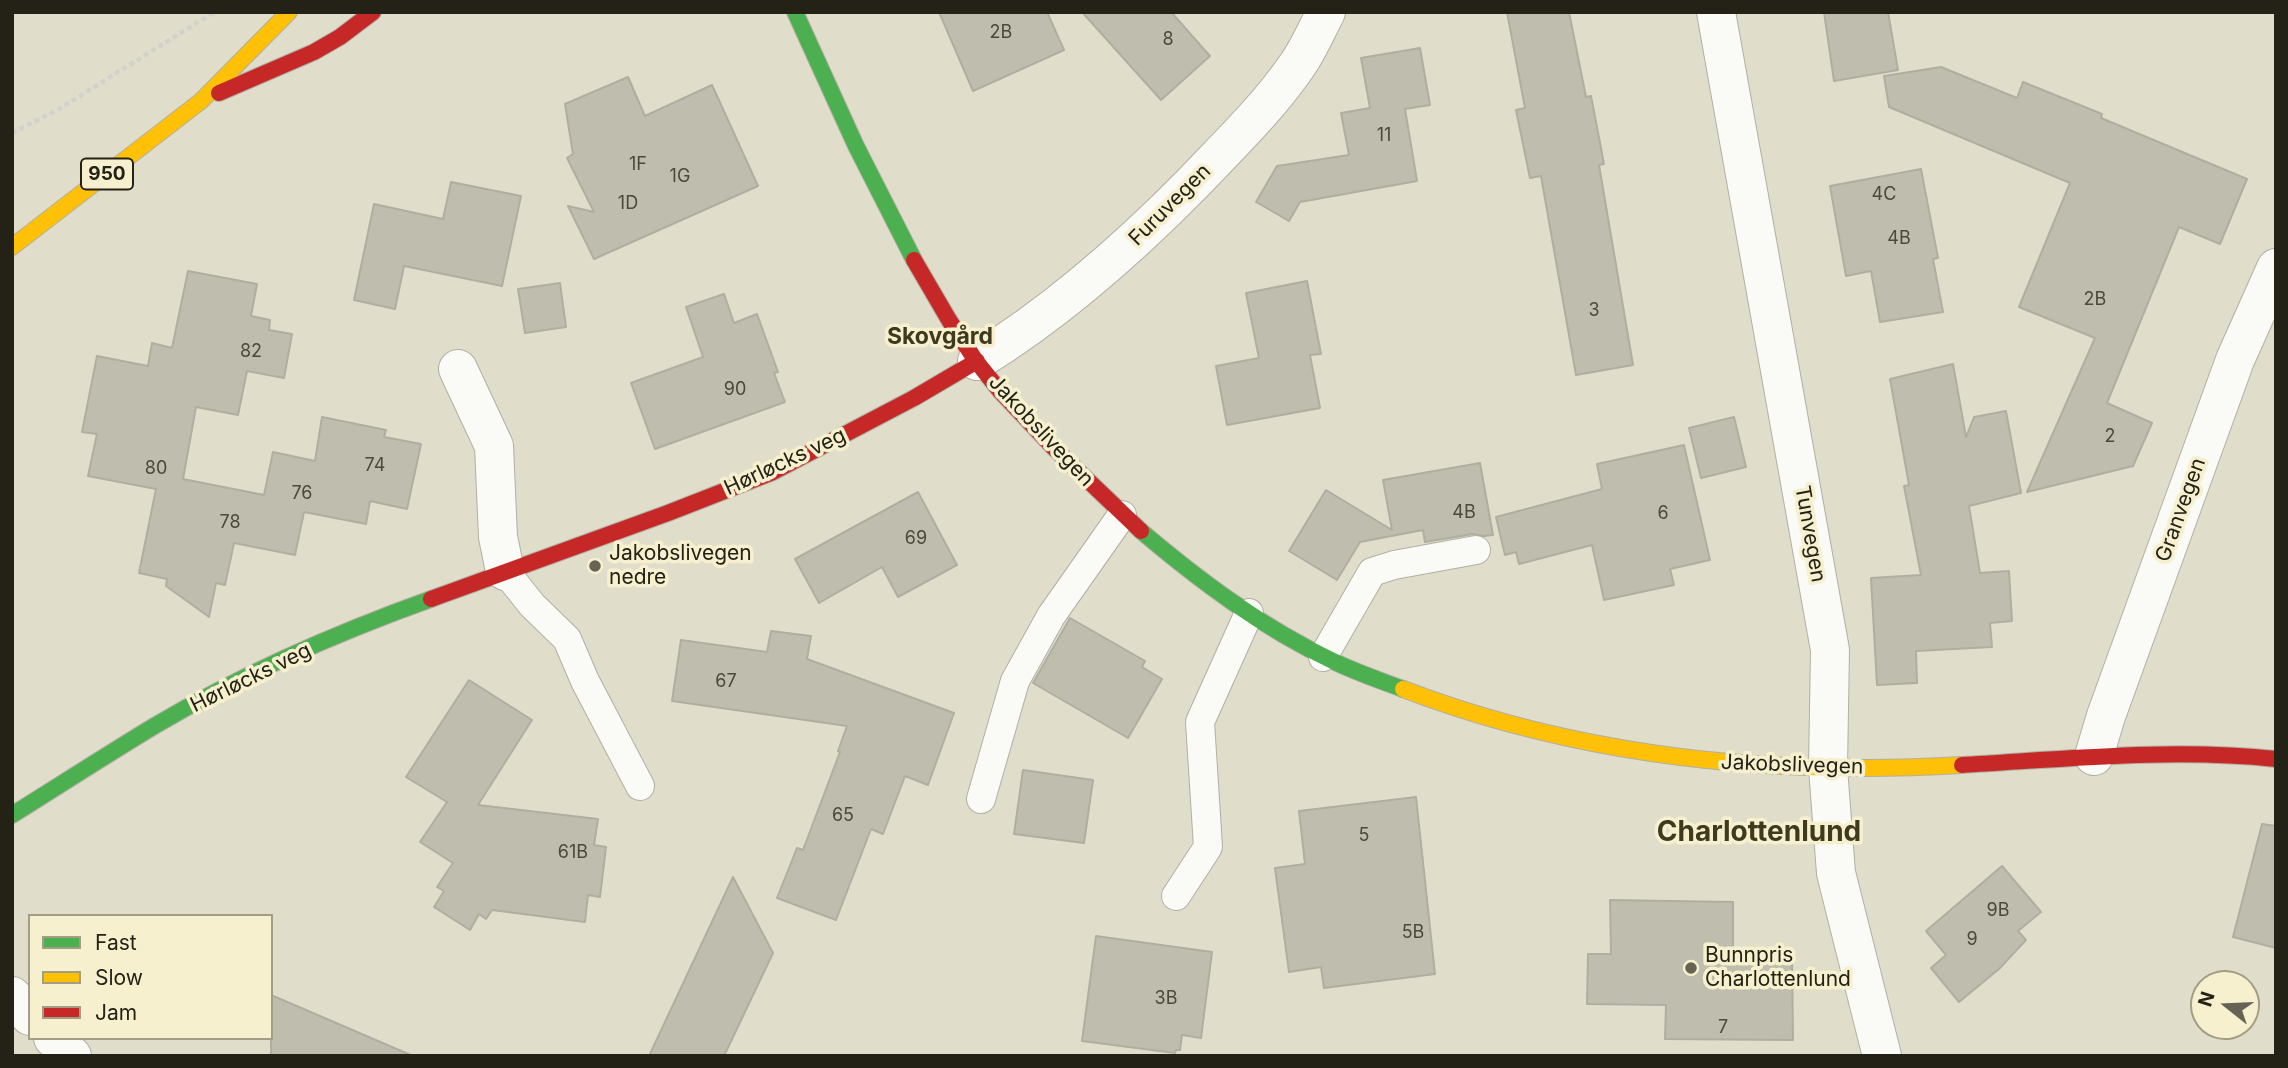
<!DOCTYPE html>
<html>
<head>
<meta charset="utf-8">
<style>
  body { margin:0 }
  #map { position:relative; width:2288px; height:1068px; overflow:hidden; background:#e0ddcb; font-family:Inter,sans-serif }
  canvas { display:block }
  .frame { position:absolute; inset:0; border:14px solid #242216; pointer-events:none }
  .legend { position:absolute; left:28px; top:914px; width:245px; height:126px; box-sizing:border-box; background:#f6f0cf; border:2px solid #a29e85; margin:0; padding:9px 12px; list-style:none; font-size:21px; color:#242216 }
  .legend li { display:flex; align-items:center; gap:14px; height:35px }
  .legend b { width:35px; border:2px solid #a29e85 }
  .north { position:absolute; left:2190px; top:970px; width:70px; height:70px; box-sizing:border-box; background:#f6f0cf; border:2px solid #a29e85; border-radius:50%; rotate:288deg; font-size:19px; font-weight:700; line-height:28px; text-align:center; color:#242216 }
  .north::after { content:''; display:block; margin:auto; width:24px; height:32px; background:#666355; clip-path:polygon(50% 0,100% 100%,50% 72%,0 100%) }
</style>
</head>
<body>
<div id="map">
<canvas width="2288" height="1068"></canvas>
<div class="frame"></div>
<ul class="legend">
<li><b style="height:9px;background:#4caf50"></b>Fast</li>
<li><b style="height:9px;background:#ffc107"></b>Slow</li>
<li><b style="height:9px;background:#c62828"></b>Jam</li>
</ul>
<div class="north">N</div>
</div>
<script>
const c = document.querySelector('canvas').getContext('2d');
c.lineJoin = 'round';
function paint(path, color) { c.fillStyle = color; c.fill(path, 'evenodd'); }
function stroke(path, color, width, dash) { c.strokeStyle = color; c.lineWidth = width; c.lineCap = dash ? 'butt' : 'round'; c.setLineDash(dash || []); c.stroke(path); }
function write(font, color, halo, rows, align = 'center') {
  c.font = font + ' Inter,sans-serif'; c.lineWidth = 7; c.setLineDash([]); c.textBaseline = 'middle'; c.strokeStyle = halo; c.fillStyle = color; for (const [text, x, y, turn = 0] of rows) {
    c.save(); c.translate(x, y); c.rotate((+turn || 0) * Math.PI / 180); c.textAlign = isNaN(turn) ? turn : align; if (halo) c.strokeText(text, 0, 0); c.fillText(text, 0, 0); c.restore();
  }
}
const building = new Path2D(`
  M939,12H1047L1064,50L973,91Z
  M1082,12H1171L1210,56L1161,100Z
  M1507,12H1569L1586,97L1591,96L1604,164L1599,165L1633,365L1576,375L1541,176L1530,178L1516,110L1525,108Z
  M1824,12H1888L1898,70L1834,81Z
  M1420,48L1430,105L1405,109L1417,181L1300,202L1289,221L1256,202L1277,166L1349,155L1341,113L1370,108L1361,58Z
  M1941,67L2017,98L2023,82L2102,114L2101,118L2247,179L2220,244L2179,227L2107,403L2152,423L2133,466L2027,492L2095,338L2019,307L2070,183L1889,107L1884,76Z
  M628,77L645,116L712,85L758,186L594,259L568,206L594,212L567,158L573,154L565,104Z
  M1921,169L1938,258L1933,259L1943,312L1880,322L1871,271L1846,276L1830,186Z
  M451,182L521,196L502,286L404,266L395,309L354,300L374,204L443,219Z
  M188,271L257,284L251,316L270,320L269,330L292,334L284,378L247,371L238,415L196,407L183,479L264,495L273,452L315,461L322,417L386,430L384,437L421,444L407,509L370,501L366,524L304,512L295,555L234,543L225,585L216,583L209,617L166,586L167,579L139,573L156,489L88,476L97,434L82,432L97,356L148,366L152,343L172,348Z
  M1307,281L1321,354L1310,355L1320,408L1227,425L1216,366L1259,358L1246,293Z
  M560,283L566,327L525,333L518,289Z
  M724,294L734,323L757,314L778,372L774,373L785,402L655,449L631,383L703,357L686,307Z
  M1953,364L1966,437L1974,417L2006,411L2021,493L1969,506L1980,573L2009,571L2012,621L1990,623L1992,647L1916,651L1917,683L1877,685L1871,578L1921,575L1904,486L1909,485L1890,379Z
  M1734,417L1746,467L1701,478L1689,428Z
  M1684,445L1710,560L1670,569L1674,585L1604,600L1592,545L1519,564L1516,552L1505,555L1496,517L1602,489L1597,464Z
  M1480,463L1493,535L1484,536L1473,534L1425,542L1423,530L1360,542L1337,580L1289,551L1326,490L1392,530L1383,480Z
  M918,492L957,565L898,597L882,567L819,603L795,559Z
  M1070,618L1145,661L1142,667L1162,679L1128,738L1033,683Z
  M771,631L811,636L807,659L954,713L928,785L905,776L883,834L871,829L836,920L777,898L797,848L803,850L840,752L838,751L847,726L672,701L681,640L767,652Z
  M469,680L532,720L478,805L598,819L594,845L606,847L600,897L588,895L585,922L492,910L486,919L479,914L470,930L434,907L444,891L437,887L453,863L420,842L447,802L406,777Z
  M1023,770L1093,780L1084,843L1014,834Z
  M1416,797L1435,974L1324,988L1321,967L1289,972L1275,868L1305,864L1299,811Z
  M2262,824L2276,826V948L2233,937Z
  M2002,866L2041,912L2018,931L2026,940L1999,969L1959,1002L1931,968L1946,955L1926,931Z
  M733,877L773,953L724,1056H649Z
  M1610,900L1733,902V956H1792L1793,1040L1665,1039L1666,1005L1587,1004L1588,954H1611Z
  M1096,936L1212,952L1201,1038L1182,1035L1180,1050H1176L1175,1053L1082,1041Z
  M271,995L413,1056H271Z`);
const path = new Path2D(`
  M12,133L59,109L214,12`);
const lane = new Path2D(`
  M505,571L532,605L567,639L585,681L640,786
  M1323,657L1372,572L1394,565L1476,550
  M981,799L1015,681L1051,616L1122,515
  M1176,896L1208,847L1200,722L1249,613`);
const street = new Path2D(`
  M1716,12L1830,650L1828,768L1836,873L1882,1056
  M977,361C1057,312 1127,250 1193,183C1230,144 1268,108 1298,64C1309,48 1317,29 1326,12
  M458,369L494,446L498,537L505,571
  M2094,756L2106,716L2235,360L2276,268
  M12,996L30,1016
  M53,1038L72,1056`);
const fast = new Path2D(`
  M795,12L856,146L914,260
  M1141,531C1200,581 1263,628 1333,661C1355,672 1379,680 1403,689
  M12,815C60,785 108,754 156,725C241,675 339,632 431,599`);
const slow = new Path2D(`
  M12,247L201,101L289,12
  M1403,689C1581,757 1773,776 1962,765`);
const jam = new Path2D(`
  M219,93L314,52L340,37L373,12
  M914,260L949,320L976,361L1000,391L1054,448L1141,531
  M431,599L668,513L773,472L914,398L977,361
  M1962,765C2066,759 2172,748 2276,759`);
const markers = [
  [595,566,7,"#666355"],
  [1691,968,7,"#666355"]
];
const numberNames = [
  ["2B",1001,33],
  ["8",1168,40],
  ["11",1384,136],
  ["1F",638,165],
  ["1G",680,177],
  ["4C",1884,195],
  ["1D",628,204],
  ["4B",1899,239],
  ["2B",2095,300],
  ["3",1594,311],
  ["82",251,352],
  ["90",735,390],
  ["2",2110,437],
  ["74",375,466],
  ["80",156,469],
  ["76",302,494],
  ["4B",1464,513],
  ["6",1663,514],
  ["78",230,523],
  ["69",916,539],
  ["67",726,682],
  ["65",843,816],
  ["5",1364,836],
  ["61B",573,853],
  ["9B",1998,911],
  ["5B",1413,933],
  ["9",1972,940],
  ["3B",1166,999],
  ["7",1723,1028]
];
const shields = [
  [107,174,52]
];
const shieldNames = [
  ["950",107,174]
];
const streetNames = [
  ["Furuvegen",1170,205,-45],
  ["Jakobslivegen",1041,431,47],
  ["Hørløcks veg",785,462,-25],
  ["Granvegen",2181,510,-70],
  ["Tunvegen",1810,534,80],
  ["Hørløcks veg",251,678,-26],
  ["Jakobslivegen",1792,765,2]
];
const poiNames = [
  ["Jakobslivegen",609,554],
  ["nedre",609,578],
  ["Bunnpris",1705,956],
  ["Charlottenlund",1705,980]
];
const neighbourhoodNames = [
  ["Skovgård",940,337]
];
const districtNames = [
  ["Charlottenlund",1759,833]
];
paint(building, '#bfbdae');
stroke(building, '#b0aea0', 2);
stroke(lane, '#b2b0a2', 30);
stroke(street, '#b2b0a2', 40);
stroke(fast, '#b2b0a2', 18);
stroke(slow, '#b2b0a2', 18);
stroke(jam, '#b2b0a2', 18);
stroke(path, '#d2d1cc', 4.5, [5, 3.5]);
stroke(lane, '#fafaf7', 28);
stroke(street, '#fafaf7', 38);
stroke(fast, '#4caf50', 16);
stroke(slow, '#ffc107', 16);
stroke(jam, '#c62828', 16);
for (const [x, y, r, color] of markers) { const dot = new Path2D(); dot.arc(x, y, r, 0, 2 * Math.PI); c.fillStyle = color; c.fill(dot); stroke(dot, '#f6f0cf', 2.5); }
write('18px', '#4b493c', null, numberNames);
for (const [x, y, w] of shields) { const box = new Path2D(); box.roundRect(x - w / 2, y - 15.5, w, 31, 5); c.fillStyle = '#f6f0cf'; c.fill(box); stroke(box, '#242216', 2); }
write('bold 19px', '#242216', null, shieldNames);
write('21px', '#242216', '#f6f0cf', streetNames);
write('21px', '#242216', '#f6f0cf', poiNames, 'left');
write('bold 23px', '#3f3a1e', '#f6f0cf', neighbourhoodNames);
write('bold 28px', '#3f3a1e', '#f6f0cf', districtNames);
</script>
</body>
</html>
